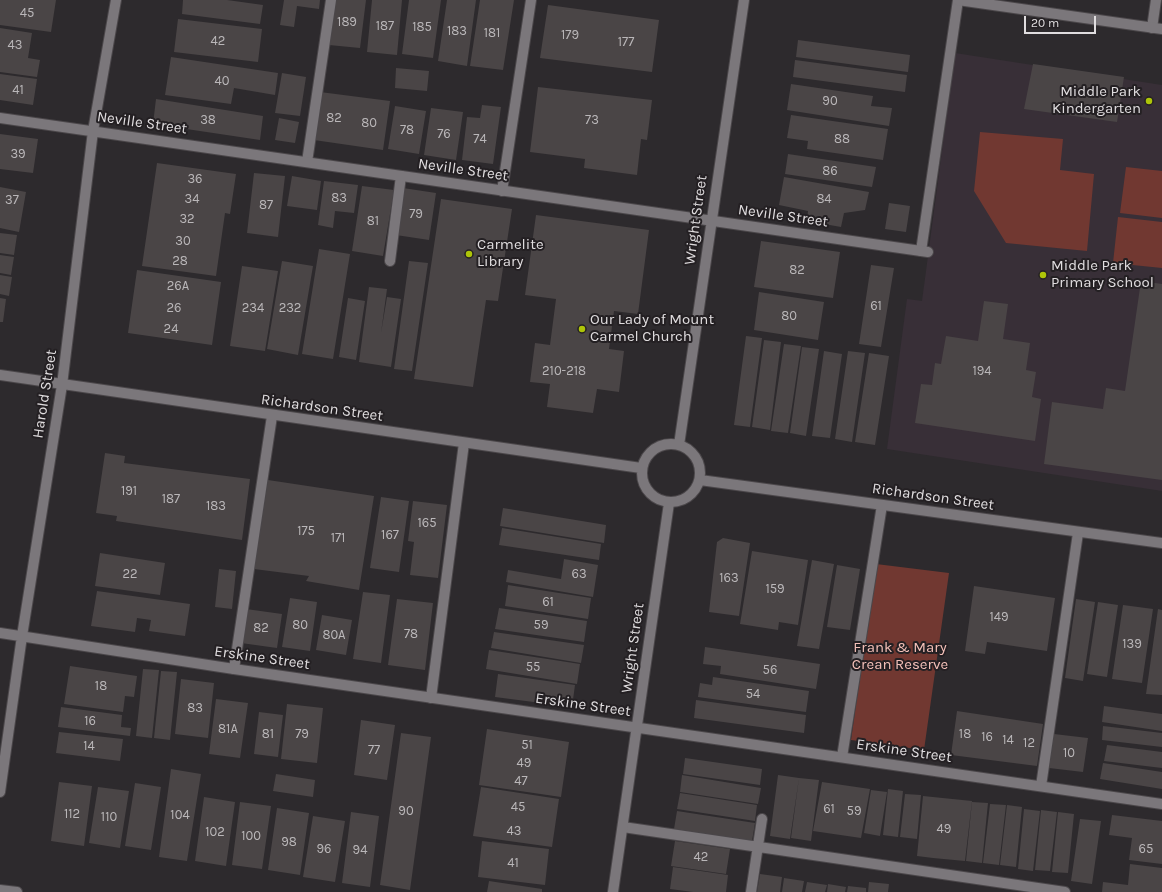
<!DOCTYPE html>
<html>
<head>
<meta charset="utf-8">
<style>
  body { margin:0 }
  #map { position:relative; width:1162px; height:892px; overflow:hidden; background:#2d2a2d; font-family:Karla,sans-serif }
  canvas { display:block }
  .scale { position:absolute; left:1024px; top:16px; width:72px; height:18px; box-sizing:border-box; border:2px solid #e0dddf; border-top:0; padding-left:5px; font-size:12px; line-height:14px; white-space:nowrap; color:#e0dddf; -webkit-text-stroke:3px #242023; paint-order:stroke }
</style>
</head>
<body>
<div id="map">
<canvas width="1162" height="892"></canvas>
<div class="scale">20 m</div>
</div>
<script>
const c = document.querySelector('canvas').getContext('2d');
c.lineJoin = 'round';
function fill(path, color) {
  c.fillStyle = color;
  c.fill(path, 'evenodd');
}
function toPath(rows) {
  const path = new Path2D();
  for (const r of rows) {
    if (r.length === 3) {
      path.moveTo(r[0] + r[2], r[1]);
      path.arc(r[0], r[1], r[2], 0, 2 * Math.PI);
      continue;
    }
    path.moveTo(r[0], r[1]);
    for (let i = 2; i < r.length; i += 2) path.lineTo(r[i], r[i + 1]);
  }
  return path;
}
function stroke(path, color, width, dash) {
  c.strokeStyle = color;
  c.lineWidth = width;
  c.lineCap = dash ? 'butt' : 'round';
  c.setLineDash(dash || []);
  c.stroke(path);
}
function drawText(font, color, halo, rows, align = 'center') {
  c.font = font + ' Karla,sans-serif';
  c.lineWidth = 4;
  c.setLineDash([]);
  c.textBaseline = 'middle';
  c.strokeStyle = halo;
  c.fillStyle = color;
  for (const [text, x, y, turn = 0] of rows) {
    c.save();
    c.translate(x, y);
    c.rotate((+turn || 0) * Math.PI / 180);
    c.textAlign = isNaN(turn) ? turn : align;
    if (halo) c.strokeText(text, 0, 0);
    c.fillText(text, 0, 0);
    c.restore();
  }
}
fill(toPath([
  [955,53,1162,85,1162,491,887,449,907,299,922,301]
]), '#382f37');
fill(toPath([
  [980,132,1063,139,1060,170,1094,174,1087,251,1006,243,974,191],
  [1126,167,1162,171,1162,218,1120,213],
  [1118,217,1162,222,1162,268,1113,263],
  [876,564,949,573,924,750,851,740]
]), '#713831');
fill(toPath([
  [0,0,56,0,51,32,0,25],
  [183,0,227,0,263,5,260,24,182,14],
  [284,0,320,0,319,9,297,6,294,27,280,25],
  [334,0,366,0,360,48,329,45],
  [372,0,402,0,397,55,367,52],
  [409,0,441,0,433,58,402,54],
  [447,0,476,0,467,66,438,61],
  [480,0,514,0,503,70,470,66],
  [548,5,659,20,652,72,540,58],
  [178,19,262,29,258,62,174,52],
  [0,28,32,33,28,58,40,60,37,77,0,72],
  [798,40,910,55,908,72,796,57],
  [171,57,278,73,275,95,234,88,231,104,165,95],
  [795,60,907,75,905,92,793,77],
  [1033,64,1124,77,1117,122,1024,109],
  [396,68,429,71,427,91,395,88],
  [282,73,306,77,300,116,275,113],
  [0,74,37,79,33,105,0,100],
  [791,84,873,96,871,106,892,108,889,126,787,110],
  [538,87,652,100,647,140,641,139,637,175,584,168,585,159,530,152],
  [320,92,390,101,383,150,314,140],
  [156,99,263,116,260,140,153,124],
  [482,105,501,107,493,164,462,160,467,117,480,118],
  [395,106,426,111,419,154,388,149],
  [431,108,463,112,456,160,424,155],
  [791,115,888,129,883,160,807,149,808,141,787,138],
  [279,118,299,122,295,143,275,140],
  [0,134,38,139,33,173,0,169],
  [788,154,876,167,872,187,785,174],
  [157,163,236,174,230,214,225,213,216,276,142,266],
  [254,173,285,176,278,237,247,233],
  [292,176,321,181,317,210,287,206],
  [784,177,869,192,865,210,844,213,841,227,807,221,808,211,779,205],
  [324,181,358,185,354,213,335,211,333,228,318,225],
  [362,186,394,190,383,256,352,251],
  [0,187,26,192,19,232,0,228],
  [403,188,436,193,429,240,396,235],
  [441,199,512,209,498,301,486,300,473,387,414,379],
  [889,203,910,206,906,232,885,229],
  [536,215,649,230,638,314,614,311,609,349,624,351,619,392,597,389,593,413,547,407,550,384,530,382,535,343,550,345,556,299,525,295],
  [0,233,17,235,14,255,0,253],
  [761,241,840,252,833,298,754,287],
  [319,249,350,254,333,359,302,354],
  [0,255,14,257,11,275,0,273],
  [282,261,313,266,298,355,267,349],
  [409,261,428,263,412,371,394,369],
  [871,265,894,268,881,347,859,344],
  [242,266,278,271,265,351,230,346],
  [137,270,221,282,212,345,128,333],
  [0,275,12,277,9,296,0,294],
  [1141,281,1162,284,1162,480,1044,464,1052,402,1103,409,1106,388,1125,391],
  [369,287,387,289,381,333,387,297,401,299,391,367,359,362],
  [759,292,824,302,818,340,754,330],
  [0,298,6,299,3,322,0,322],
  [348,298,365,301,356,360,339,357],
  [984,301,1008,304,1003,339,1030,343,1026,370,1036,372,1032,397,1041,399,1035,441,915,423,921,384,932,385,935,363,941,364,946,336,978,341],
  [746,336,762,338,750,427,734,425],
  [764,340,781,342,770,430,752,427],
  [784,344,801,346,788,433,771,431],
  [802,347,819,349,806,436,790,433],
  [824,351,842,354,830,438,812,436],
  [848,351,865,353,852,442,835,439],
  [869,353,889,356,875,445,855,442],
  [105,453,125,456,124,463,250,479,242,540,116,521,117,516,96,513],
  [268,480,374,496,359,590,306,581,309,576,254,569],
  [381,497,409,501,399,572,370,568],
  [413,501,447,505,438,578,410,575,414,542,408,541],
  [503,508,606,525,604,543,500,526],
  [502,528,601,544,599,560,499,545],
  [723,538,750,543,739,616,709,612,717,542],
  [752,551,808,560,798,625,779,622,778,630,740,624],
  [100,553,165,563,160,595,95,586],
  [564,559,598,565,593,597,506,582,508,570,561,579],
  [812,560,834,564,819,649,797,646],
  [837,565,860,569,850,630,827,627],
  [219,569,236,571,232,609,215,607],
  [508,585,591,598,588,619,505,606],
  [974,586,1055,598,1047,651,987,642,985,654,965,651],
  [97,591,190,604,185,636,149,631,151,620,137,618,135,632,91,626],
  [363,592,390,595,381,663,353,659],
  [290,598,317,602,310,651,282,647],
  [397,599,433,603,425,670,388,665],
  [1076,599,1095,602,1083,681,1065,678],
  [1098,602,1118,605,1107,677,1087,674],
  [1123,605,1153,609,1142,683,1112,679],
  [499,608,587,621,584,642,495,629],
  [246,609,282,614,277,648,241,643],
  [1158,609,1162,610,1162,695,1146,694],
  [322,615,352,620,346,655,316,650],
  [494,632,584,645,581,663,491,648],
  [705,647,820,664,816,689,720,674,721,666,703,664],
  [489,650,580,664,577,684,486,669],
  [70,666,137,676,134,697,125,696,123,712,64,704],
  [143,669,159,670,152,738,136,736],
  [161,671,177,672,170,740,154,738],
  [498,674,575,685,572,707,495,697],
  [713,677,809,691,806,712,698,697,700,683,712,685],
  [181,679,214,683,208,738,175,734],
  [216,699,248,703,240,758,209,754],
  [696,700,806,715,804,733,694,718],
  [287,704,323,708,317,763,281,759],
  [1104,706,1162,714,1162,731,1102,722],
  [61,707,122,715,121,727,131,728,130,736,58,727],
  [957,711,1043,724,1037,766,951,755],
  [259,712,283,715,278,757,254,754],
  [361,720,395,725,387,780,354,775],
  [1103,726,1162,733,1162,747,1102,740],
  [487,729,569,742,561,797,479,785],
  [59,732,123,739,120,761,56,753],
  [401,733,431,737,410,890,380,885],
  [1054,734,1088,738,1083,772,1049,768],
  [1107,745,1162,752,1162,768,1104,761],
  [685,758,762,769,760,785,683,774],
  [1103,763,1162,772,1162,789,1100,779],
  [171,769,201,774,187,861,159,857],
  [276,774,315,780,313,797,273,791],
  [682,775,761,788,758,804,680,792],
  [778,775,799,778,790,839,770,836],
  [799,778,819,780,811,841,791,838],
  [59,782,92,786,84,846,51,841],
  [822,782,870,789,861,838,813,831],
  [135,783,161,787,151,850,125,846],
  [98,787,129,791,120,848,89,843],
  [481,787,559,799,552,847,473,836],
  [888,789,903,791,898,837,883,835],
  [871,790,887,792,880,836,864,833],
  [680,793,757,805,755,821,677,809],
  [905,794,921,795,917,839,900,837],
  [923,796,972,801,965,861,933,858,937,820,933,858,917,856],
  [204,797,235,802,226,866,195,861],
  [240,802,271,806,262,869,232,865],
  [972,802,988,803,982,863,966,861],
  [990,804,1006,805,999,865,983,863],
  [1007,805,1022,807,1016,867,1000,865],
  [277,808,309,813,300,875,268,870],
  [1024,809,1040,811,1033,871,1018,869],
  [1041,810,1057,812,1050,871,1035,870],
  [677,811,755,823,752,841,674,829],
  [351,812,379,816,370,887,342,883],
  [1058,812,1074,814,1068,873,1052,872],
  [1112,815,1162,821,1162,864,1129,860,1132,838,1109,835],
  [313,816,345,821,335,882,303,877],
  [1080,819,1101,821,1092,884,1071,881],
  [482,841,549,849,545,885,478,877],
  [675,841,730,849,726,874,671,866],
  [1130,864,1162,868,1162,892,1102,892,1103,882,1128,885],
  [673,867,728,875,726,892,693,892,670,889],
  [760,874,782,877,780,892,757,892],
  [784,878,804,881,802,892,782,892],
  [489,881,542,889,542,892,487,892],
  [807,882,827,885,825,892,805,892],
  [869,882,889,884,888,892,868,892],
  [828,884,846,887,845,892,827,892],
  [848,886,866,888,866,892,847,892]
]), '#4a4546');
const service = toPath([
  [1152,28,1156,0],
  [307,162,331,0],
  [502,191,531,0],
  [921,251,958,0],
  [390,261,401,176],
  [234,669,272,416],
  [431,698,464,443],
  [842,757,882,505],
  [1041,786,1078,533],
  [623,827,1065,892],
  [751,892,762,819]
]);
const minor = toPath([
  [958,0,1162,29],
  [0,118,928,252],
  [0,375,641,468],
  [671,473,29],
  [679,445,744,0],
  [700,480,1162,543],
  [0,633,234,669,1162,804],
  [0,792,22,636,62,385,93,131,116,0],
  [0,890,17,892],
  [613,892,669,503]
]);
stroke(service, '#4b474a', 12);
stroke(minor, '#4b474a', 12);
stroke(service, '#7b777b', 10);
stroke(minor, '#7b777b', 10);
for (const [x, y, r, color] of [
  [1149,101,4,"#aec508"],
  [469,254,4,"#aec508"],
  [1043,275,4,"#aec508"],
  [582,329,4,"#aec508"]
]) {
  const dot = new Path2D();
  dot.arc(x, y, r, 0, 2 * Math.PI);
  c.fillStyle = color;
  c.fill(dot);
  stroke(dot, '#242023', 1.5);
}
drawText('13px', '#bab7b9', null, [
  ["45",27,13],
  ["189",347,22],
  ["187",385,26],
  ["185",422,27],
  ["183",457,31],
  ["181",492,33],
  ["179",570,35],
  ["42",218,41],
  ["177",626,42],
  ["43",15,45],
  ["40",222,81],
  ["41",18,90],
  ["90",830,101],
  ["82",334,118],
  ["38",208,120],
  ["73",592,120],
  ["80",369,123],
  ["78",407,130],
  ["76",444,134],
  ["74",480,139],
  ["88",842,139],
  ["39",18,154],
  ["86",830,171],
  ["36",195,179],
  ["83",339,198],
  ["34",192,199],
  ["84",824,199],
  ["37",12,200],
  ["87",266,205],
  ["79",416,214],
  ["32",187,219],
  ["81",373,221],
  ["30",183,241],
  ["28",180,261],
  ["82",797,270],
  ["26A",178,286],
  ["61",876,306],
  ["26",174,308],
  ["234",253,308],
  ["232",290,308],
  ["80",789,316],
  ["24",171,329],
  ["210-218",564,371],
  ["194",982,371],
  ["191",129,491],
  ["187",171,499],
  ["183",216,506],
  ["165",427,523],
  ["175",306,531],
  ["167",390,535],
  ["171",338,538],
  ["22",130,574],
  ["63",579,574],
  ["163",729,578],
  ["159",775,589],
  ["61",548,602],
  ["149",999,617],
  ["80",300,625],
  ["59",541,625],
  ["82",261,628],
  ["78",411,634],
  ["80A",334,635],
  ["139",1132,644],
  ["55",533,667],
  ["56",770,670],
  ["18",101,686],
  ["54",753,694],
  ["83",195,708],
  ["16",90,721],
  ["81A",228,729],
  ["81",268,734],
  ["79",302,734],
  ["18",965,734],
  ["16",987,737],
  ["14",1008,740],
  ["12",1029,743],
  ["51",527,745],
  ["14",89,746],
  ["77",374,750],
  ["10",1069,753],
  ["49",524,763],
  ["47",521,781],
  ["45",518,807],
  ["61",829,809],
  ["90",406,811],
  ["59",854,811],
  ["112",72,814],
  ["104",180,815],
  ["110",109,817],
  ["49",944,829],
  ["43",514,831],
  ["102",215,832],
  ["100",251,836],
  ["98",289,842],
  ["96",324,849],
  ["65",1146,849],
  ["94",360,850],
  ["42",701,857],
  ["41",513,863]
]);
drawText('15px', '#e0dddf', '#242023', [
  ["Middle Park",1141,92,"right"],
  ["Kindergarten",1141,109,"right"],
  ["Carmelite",477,245],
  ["Library",477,262],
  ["Middle Park",1051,266],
  ["Primary School",1051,283],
  ["Our Lady of Mount",590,320],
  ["Carmel Church",590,337]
], 'left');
drawText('15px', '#e0dddf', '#242023', [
  ["Neville Street",142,123,8],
  ["Neville Street",463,170,8],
  ["Neville Street",783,216,8],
  ["Wright Street",696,220,-82],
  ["Harold Street",45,394,-81],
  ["Richardson Street",322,408,8],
  ["Richardson Street",933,497,8],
  ["Wright Street",633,648,-82],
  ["Erskine Street",262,658,8],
  ["Erskine Street",583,705,8],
  ["Erskine Street",904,751,8]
]);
drawText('15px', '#f5c1b9', '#242023', [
  ["Frank & Mary",900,648],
  ["Crean Reserve",900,665]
]);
</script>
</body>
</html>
